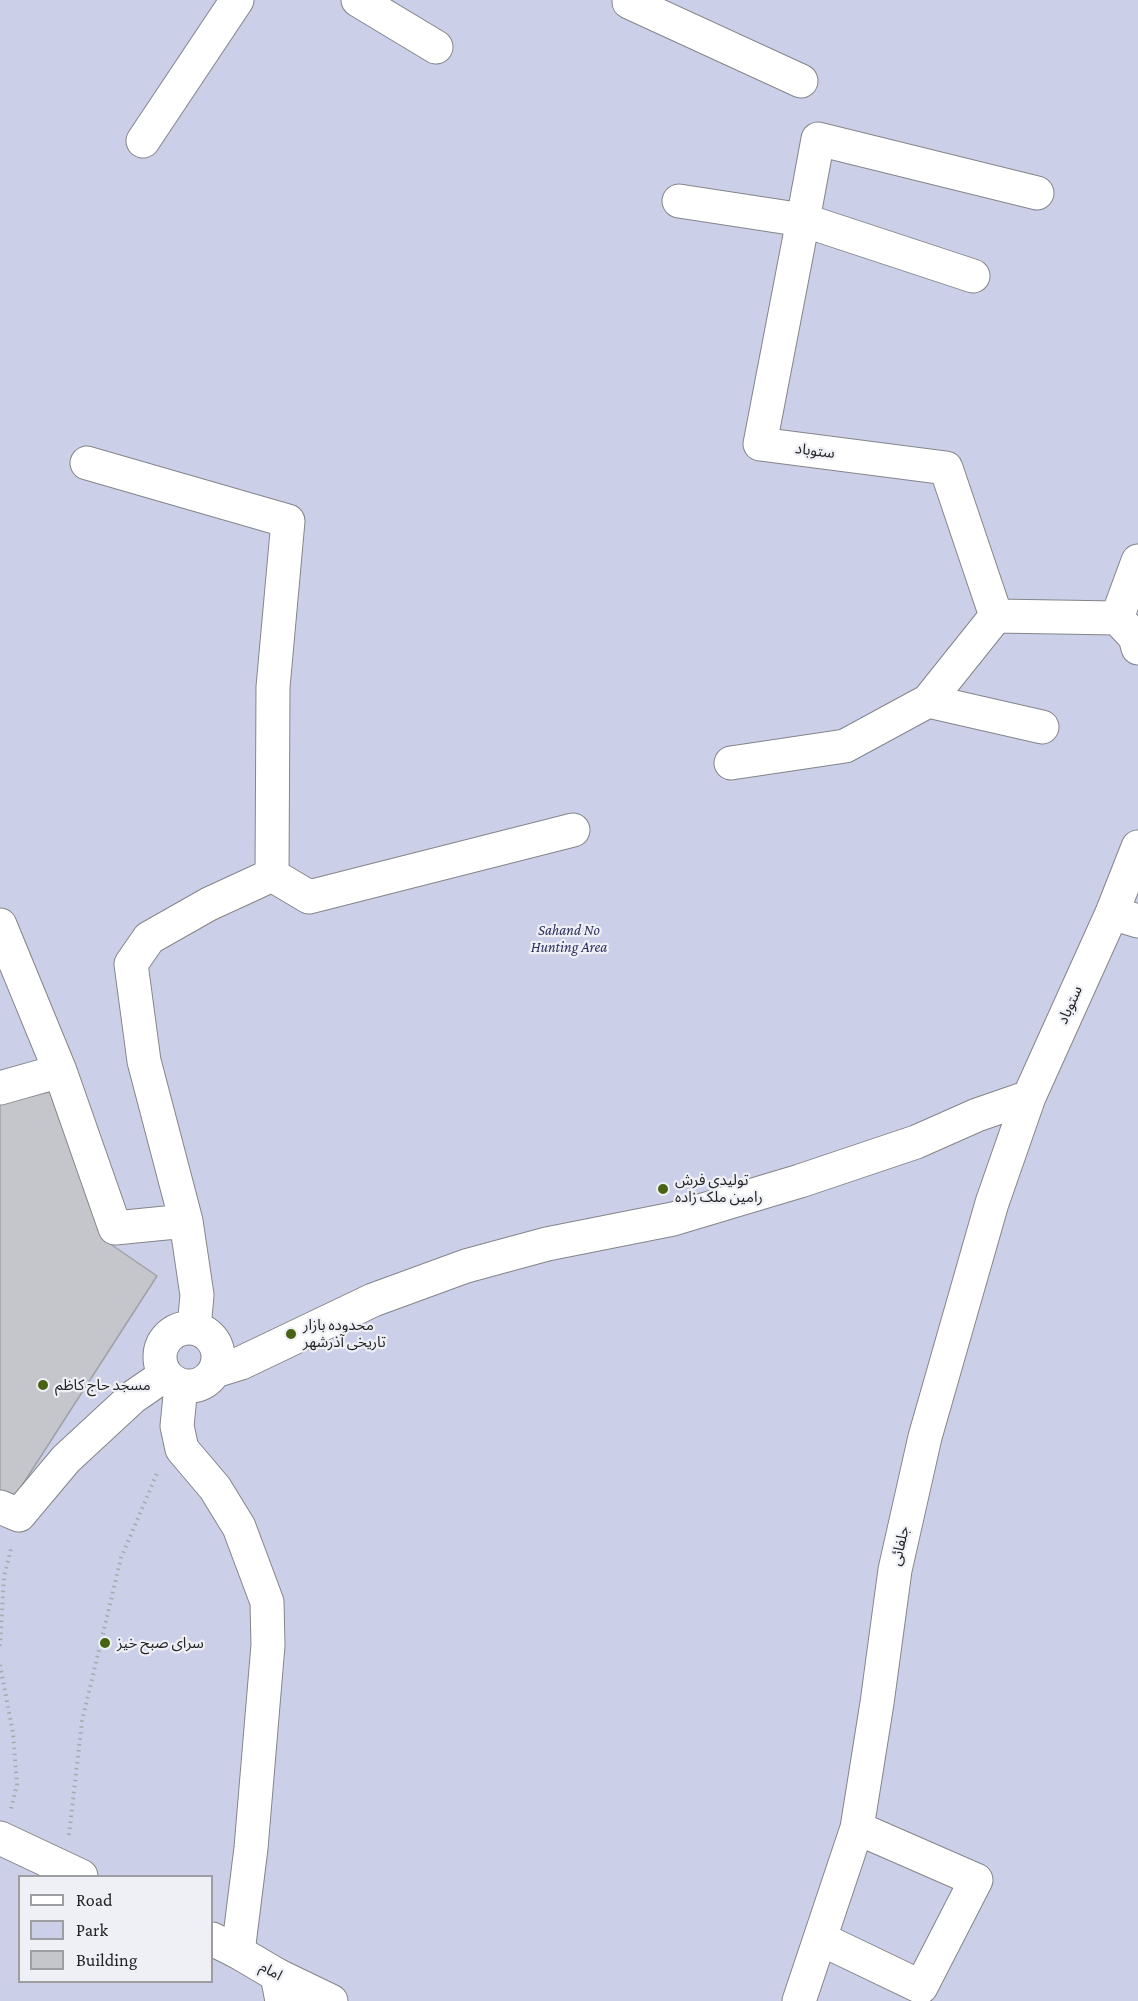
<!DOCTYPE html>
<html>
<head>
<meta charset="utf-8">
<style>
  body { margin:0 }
  #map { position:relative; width:1138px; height:2001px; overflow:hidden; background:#eff0f5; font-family:"Crimson Pro",serif }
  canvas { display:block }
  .legend { position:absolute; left:18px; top:1875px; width:195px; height:108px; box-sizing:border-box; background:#eff0f5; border:2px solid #9d9ea2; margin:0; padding:8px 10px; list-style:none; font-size:18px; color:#232426 }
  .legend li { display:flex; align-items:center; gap:12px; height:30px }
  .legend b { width:30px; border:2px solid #9d9ea2 }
</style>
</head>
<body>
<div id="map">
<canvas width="1138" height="2001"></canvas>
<ul class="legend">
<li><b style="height:8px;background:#fff"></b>Road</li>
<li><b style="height:16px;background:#cbd0e8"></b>Park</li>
<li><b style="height:16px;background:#c5c6cc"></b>Building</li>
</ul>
</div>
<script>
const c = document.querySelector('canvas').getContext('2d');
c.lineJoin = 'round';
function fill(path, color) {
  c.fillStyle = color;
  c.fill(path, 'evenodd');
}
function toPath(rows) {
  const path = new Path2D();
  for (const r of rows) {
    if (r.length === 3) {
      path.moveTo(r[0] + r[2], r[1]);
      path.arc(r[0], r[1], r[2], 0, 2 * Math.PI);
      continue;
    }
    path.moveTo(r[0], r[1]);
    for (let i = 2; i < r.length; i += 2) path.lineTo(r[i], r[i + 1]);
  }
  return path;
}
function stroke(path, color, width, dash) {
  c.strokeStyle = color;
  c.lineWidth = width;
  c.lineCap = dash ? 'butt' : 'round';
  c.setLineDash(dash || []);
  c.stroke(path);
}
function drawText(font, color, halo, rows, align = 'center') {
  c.font = font + ' "Crimson Pro","Noto Sans Arabic",serif';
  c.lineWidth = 4.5;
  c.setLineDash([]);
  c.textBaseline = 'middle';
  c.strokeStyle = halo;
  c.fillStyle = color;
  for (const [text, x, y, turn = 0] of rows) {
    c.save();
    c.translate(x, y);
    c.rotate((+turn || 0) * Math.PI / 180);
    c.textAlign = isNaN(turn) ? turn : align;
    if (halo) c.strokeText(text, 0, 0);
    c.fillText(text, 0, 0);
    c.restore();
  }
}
fill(toPath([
  [0,0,1138,0,1138,2001,0,2001],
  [20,1876,212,1876,212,1982,20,1982]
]), '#cbd0e8');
const building = toPath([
  [54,1091,109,1243,157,1276,12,1501,0,1494,0,1103,54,1091]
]);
fill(building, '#c5c6cc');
stroke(building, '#a0a1a6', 1.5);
const street = toPath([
  [358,0,436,47],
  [629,0,629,2,801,81],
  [143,141,237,0],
  [679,201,803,220,760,444,946,468,996,616,1117,618],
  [973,276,803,220,818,139,1037,193],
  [87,463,288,521,273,687,272,875,209,904,149,938,131,964,144,1061,186,1221],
  [1138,561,1117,618,1135,637,1138,648],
  [928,701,1042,727],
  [731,763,845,746,928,701,996,616],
  [272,875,309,897,573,830],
  [1112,913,1138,921],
  [0,925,60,1071,115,1228,186,1221,197,1295,194,1328],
  [0,1088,60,1071],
  [189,1357,29],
  [215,1371,241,1363,373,1300,466,1266,547,1244,673,1219,800,1181,916,1142,977,1115,1029,1097],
  [181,1386,177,1426,182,1449,215,1488,239,1527,267,1602,268,1645,251,1848,238,1952],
  [0,1507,19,1515,66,1459,133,1397,165,1375],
  [821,1939,921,1987,976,1880,857,1828],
  [277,1975,282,2001],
  [799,2001,857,1828,877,1703,895,1570,925,1437,992,1203,1029,1097,1112,913,1138,847]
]);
const secondary = toPath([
  [0,1838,81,1876],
  [212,1939,238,1952,277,1975,331,2001]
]);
stroke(street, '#84858a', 35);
stroke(secondary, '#84858a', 35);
stroke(toPath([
  [0,1646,4,1577,12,1545],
  [0,1665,13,1733,17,1785,11,1809],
  [69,1835,82,1721,121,1558,158,1471]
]), '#a8a9ad', 4, [1.5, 4.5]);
stroke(street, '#fff', 33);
stroke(secondary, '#fff', 33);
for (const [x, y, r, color] of [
  [663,1189,6,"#486314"],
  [291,1334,6,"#486314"],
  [43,1385,6,"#486314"],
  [105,1643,6,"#486314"]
]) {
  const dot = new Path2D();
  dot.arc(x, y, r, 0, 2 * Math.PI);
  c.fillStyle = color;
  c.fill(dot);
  stroke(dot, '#eff0f5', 2);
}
drawText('15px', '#232426', '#eff0f5', [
  ["ستوباد",815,451,7],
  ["ستوباد",1070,1005,-66],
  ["جلفائی",900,1546,-77],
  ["امام",271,1971,29]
]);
drawText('italic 15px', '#2c3060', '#eff0f5', [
  ["Sahand No",569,930],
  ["Hunting Area",569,947]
]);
drawText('15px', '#232426', '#eff0f5', [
  ["تولیدی فرش",675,1180],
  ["رامین ملک زاده",675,1197],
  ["محدوده بازار",303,1325],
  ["تاریخی آذرشهر",303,1342],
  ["مسجد حاج کاظم",55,1385],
  ["سرای صبح خیز",117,1643]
], 'left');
</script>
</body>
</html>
